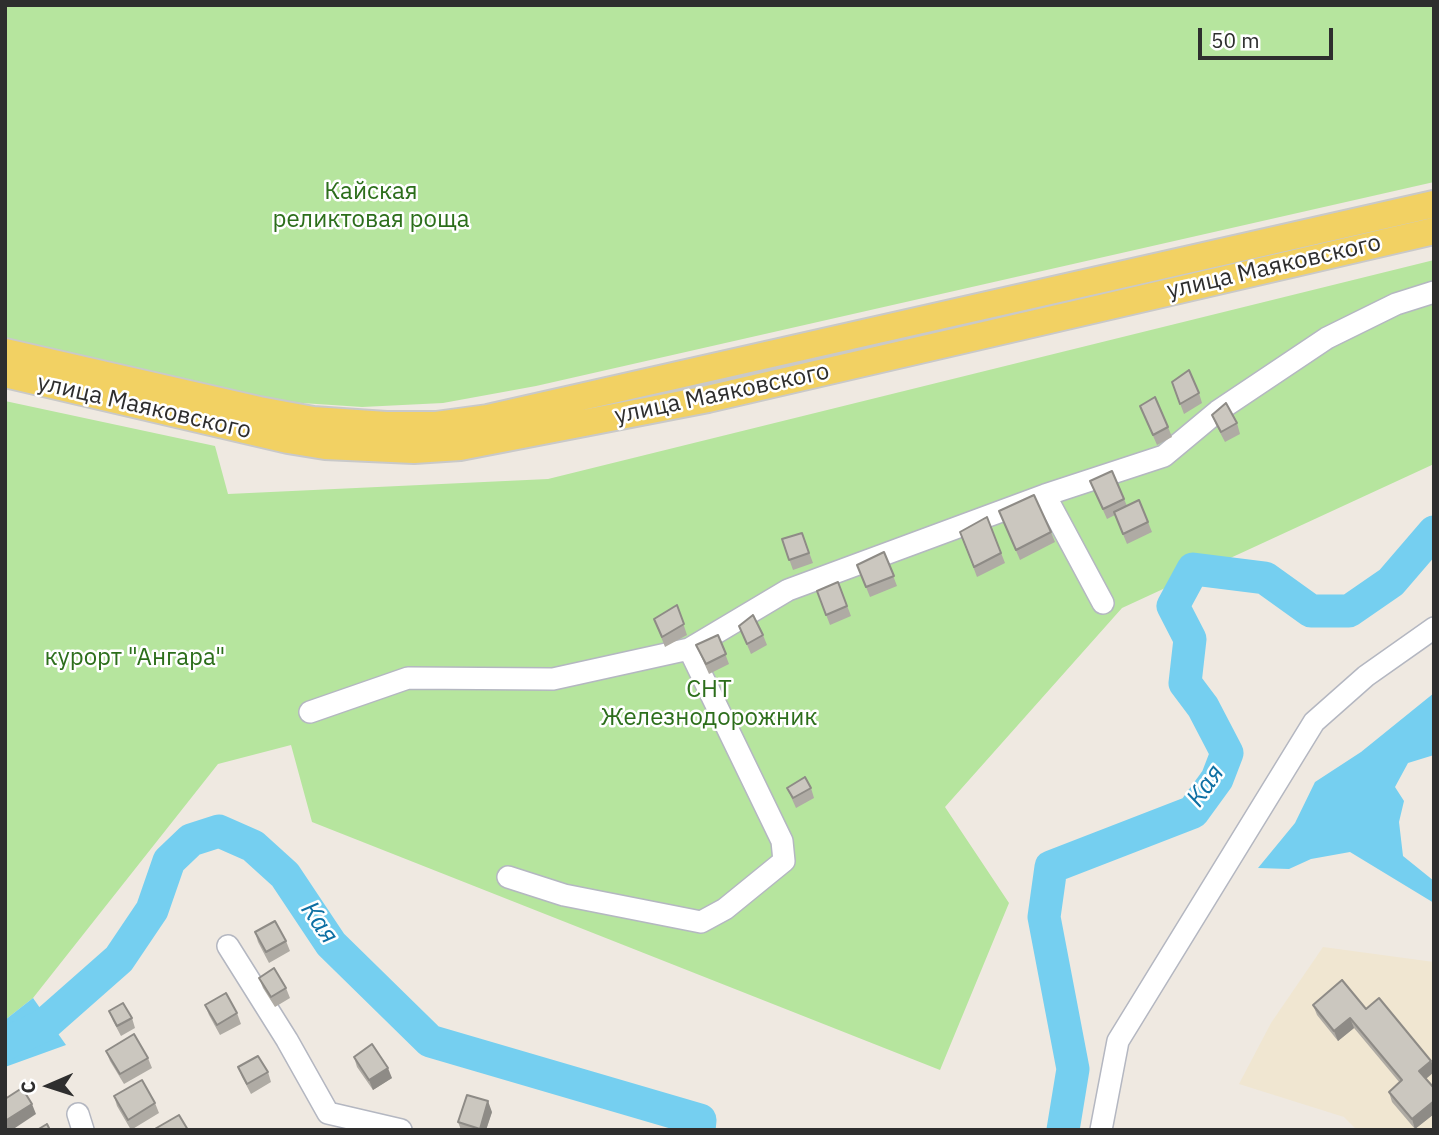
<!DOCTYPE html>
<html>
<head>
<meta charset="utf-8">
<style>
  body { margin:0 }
  #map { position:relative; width:1439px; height:1135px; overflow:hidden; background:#efe9e1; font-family:"IBM Plex Sans",sans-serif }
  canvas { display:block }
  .frame { position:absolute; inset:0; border:7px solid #2e2e2e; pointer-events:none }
  .north { position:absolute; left:14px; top:1051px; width:70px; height:70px; -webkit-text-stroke:5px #fff; paint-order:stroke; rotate:267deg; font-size:19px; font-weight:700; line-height:28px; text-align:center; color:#2e2e2e }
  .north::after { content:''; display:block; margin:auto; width:24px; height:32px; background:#2e2e2e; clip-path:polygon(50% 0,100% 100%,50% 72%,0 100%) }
  .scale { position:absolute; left:1198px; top:28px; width:135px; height:32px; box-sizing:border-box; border:4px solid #2e2e2e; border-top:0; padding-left:9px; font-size:21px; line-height:24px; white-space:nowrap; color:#2e2e2e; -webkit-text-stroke:5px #fff; paint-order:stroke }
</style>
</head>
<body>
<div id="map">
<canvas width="1439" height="1135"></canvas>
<div class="frame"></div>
<div class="north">С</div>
<div class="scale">50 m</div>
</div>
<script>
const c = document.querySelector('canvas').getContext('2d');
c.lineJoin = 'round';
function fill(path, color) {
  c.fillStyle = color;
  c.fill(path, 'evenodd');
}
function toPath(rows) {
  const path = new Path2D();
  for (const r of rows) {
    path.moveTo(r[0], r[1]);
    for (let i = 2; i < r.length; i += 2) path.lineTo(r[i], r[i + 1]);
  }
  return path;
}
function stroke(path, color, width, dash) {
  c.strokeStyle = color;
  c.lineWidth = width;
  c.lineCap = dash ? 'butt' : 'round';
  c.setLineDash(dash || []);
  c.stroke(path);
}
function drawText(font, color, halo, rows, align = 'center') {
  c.font = font + ' "IBM Plex Sans",sans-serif';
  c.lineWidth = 5;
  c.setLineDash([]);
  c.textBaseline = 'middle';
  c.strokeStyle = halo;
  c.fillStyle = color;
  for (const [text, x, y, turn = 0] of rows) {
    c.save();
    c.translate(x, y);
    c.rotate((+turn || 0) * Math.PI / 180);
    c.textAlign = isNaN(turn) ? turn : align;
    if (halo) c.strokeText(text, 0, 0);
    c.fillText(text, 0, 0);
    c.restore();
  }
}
fill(toPath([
  [1323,947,1434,962,1434,1130,1357,1130,1344,1117,1239,1084,1271,1023]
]), '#f0e6d1');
fill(toPath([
  [5,5,1434,5,1434,182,536,386,443,403,362,407,256,400,5,345],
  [1434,260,1434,464,1122,608,945,807,1009,903,940,1070,312,822,291,745,218,764,33,998,5,1020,5,401,215,446,228,494,548,479]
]), '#b6e59e');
fill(toPath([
  [1434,693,1434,755,1408,763,1395,787,1404,801,1399,822,1403,856,1434,881,1434,903,1350,852,1311,859,1289,869,1258,868,1295,823,1315,782,1361,752],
  [33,998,66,1045,5,1067,5,1020]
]), '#75cff0');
stroke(toPath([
  [5,1044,43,1026,119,959,152,910,169,861,191,840,219,831,253,846,285,875,331,944,430,1041,700,1120,699,1130],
  [1063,1130,1073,1069,1044,917,1051,867,1193,812,1217,779,1227,753,1203,707,1185,683,1190,639,1173,606,1193,569,1265,578,1311,611,1349,611,1391,582,1434,532]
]), '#75cff0', 33);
const minor = toPath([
  [1045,495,1103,603],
  [310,712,408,678,553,679,689,649,788,590,1045,495,1164,456,1218,411,1327,338,1396,304,1434,292],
  [508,877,564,895,701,922,725,909,784,861,782,841,689,649],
  [228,946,287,1040,328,1113,401,1130],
  [78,1114,83,1130],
  [1101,1130,1118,1041,1314,722,1366,676,1434,628]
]);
const major = toPath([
  [5,352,259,410,313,420,386,425,436,425,488,418,1434,204],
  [5,374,288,440,325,446,414,450,460,447,708,399,1434,231]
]);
stroke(minor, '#b4b7c1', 24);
stroke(major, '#c9c9c9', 30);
stroke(minor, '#fff', 21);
stroke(major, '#f2d163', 26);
fill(toPath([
  [1172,382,1199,393,1202,403,1184,414],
  [1140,406,1168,427,1172,437,1157,445],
  [1212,415,1237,423,1240,434,1225,442,1216,425],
  [1090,481,1124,499,1127,506,1148,522,1152,532,1127,544,1115,515,1107,519],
  [999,511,1051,532,1055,542,1020,560],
  [987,517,1005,563,977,577,960,532],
  [802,533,813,563,793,570,782,539],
  [884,552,897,586,870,597,857,565],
  [838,582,851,616,830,625,817,591],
  [677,605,687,635,665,647,654,619],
  [739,626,763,635,767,645,751,654],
  [718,635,729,664,709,674,696,645],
  [787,788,811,788,814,798,796,808],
  [255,932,286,941,290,951,269,963,258,942],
  [259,978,286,988,290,998,275,1007,263,988],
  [205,1005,237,1013,241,1024,220,1035,209,1015],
  [1313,1005,1366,1009,1431,1061,1434,1067,1434,1072,1426,1079,1434,1088,1434,1114,1415,1129,1392,1102,1389,1092,1400,1083,1354,1028,1338,1041,1317,1015],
  [109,1011,132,1018,135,1028,121,1036,113,1021],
  [106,1051,148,1058,152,1068,124,1084,110,1061],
  [354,1057,392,1078,373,1090,357,1067],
  [238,1067,268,1072,271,1082,251,1094,242,1077],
  [114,1096,155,1103,159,1113,131,1130,117,1106],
  [492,1112,486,1130,461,1130,458,1122]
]), '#afaba4');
fill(toPath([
  [1350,1018,1354,1028,1338,1041,1334,1031],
  [1431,1061,1434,1067,1434,1072,1423,1081,1419,1071],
  [388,1068,392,1078,373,1090,369,1080],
  [488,1101,492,1112,486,1130,480,1130],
  [1434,1101,1434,1114,1415,1129,1412,1119],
  [32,1104,36,1114,12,1130,5,1130,5,1121]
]), '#8e8b86');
const building = toPath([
  [1189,370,1199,393,1180,404,1172,382,1189,370],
  [1155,397,1168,427,1153,435,1140,406,1155,397],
  [1226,403,1237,423,1221,432,1212,415,1226,403],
  [1112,471,1124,499,1103,509,1090,481,1112,471],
  [1034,495,1051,532,1016,550,999,511,1034,495],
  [1139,500,1148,522,1123,534,1114,512,1139,500],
  [987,517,1001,553,974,567,960,532,987,517],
  [802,533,809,553,789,560,782,539,802,533],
  [884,552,894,576,866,587,857,565,884,552],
  [838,582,847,606,826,615,817,591,838,582],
  [677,605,684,624,662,637,654,619,677,605],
  [753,615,763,635,747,644,739,626,753,615],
  [718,635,726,654,706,664,696,645,718,635],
  [805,777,811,788,793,798,787,788,805,777],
  [275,921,286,941,266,952,255,932,275,921],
  [274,968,286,988,271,997,259,978,274,968],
  [1342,980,1366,1009,1379,998,1431,1061,1419,1071,1434,1088,1434,1101,1412,1119,1389,1092,1402,1080,1350,1018,1334,1031,1313,1005,1342,980],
  [226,993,237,1013,217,1025,205,1005,226,993],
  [123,1003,132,1018,117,1026,109,1011,123,1003],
  [134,1034,148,1058,120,1074,106,1051,134,1034],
  [372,1044,388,1068,369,1080,354,1057,372,1044],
  [258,1056,268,1072,247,1084,238,1067,258,1056],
  [142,1080,155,1103,128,1120,114,1096,142,1080],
  [22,1088,32,1104,5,1121,5,1099,22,1088],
  [467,1095,488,1101,480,1129,458,1122,467,1095],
  [179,1115,188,1130,153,1130,179,1115],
  [47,1124,50,1130,37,1130,47,1124]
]);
fill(building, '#cbc7bf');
stroke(building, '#8e8b86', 2);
drawText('24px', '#2c6e1b', '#fff', [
  ["Кайская",371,192],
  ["реликтовая роща",371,220],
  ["курорт \"Ангара\"",135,658],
  ["СНТ",709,690],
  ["Железнодорожник",709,718]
]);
drawText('24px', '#2e2e2e', '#fff', [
  ["улица Маяковского",1274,267,-13],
  ["улица Маяковского",722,394,-12],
  ["улица Маяковского",144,407,13]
]);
drawText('italic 26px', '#0d6fa3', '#fff', [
  ["Кая",1206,786,-55],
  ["Кая",319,923,55]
]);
</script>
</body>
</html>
